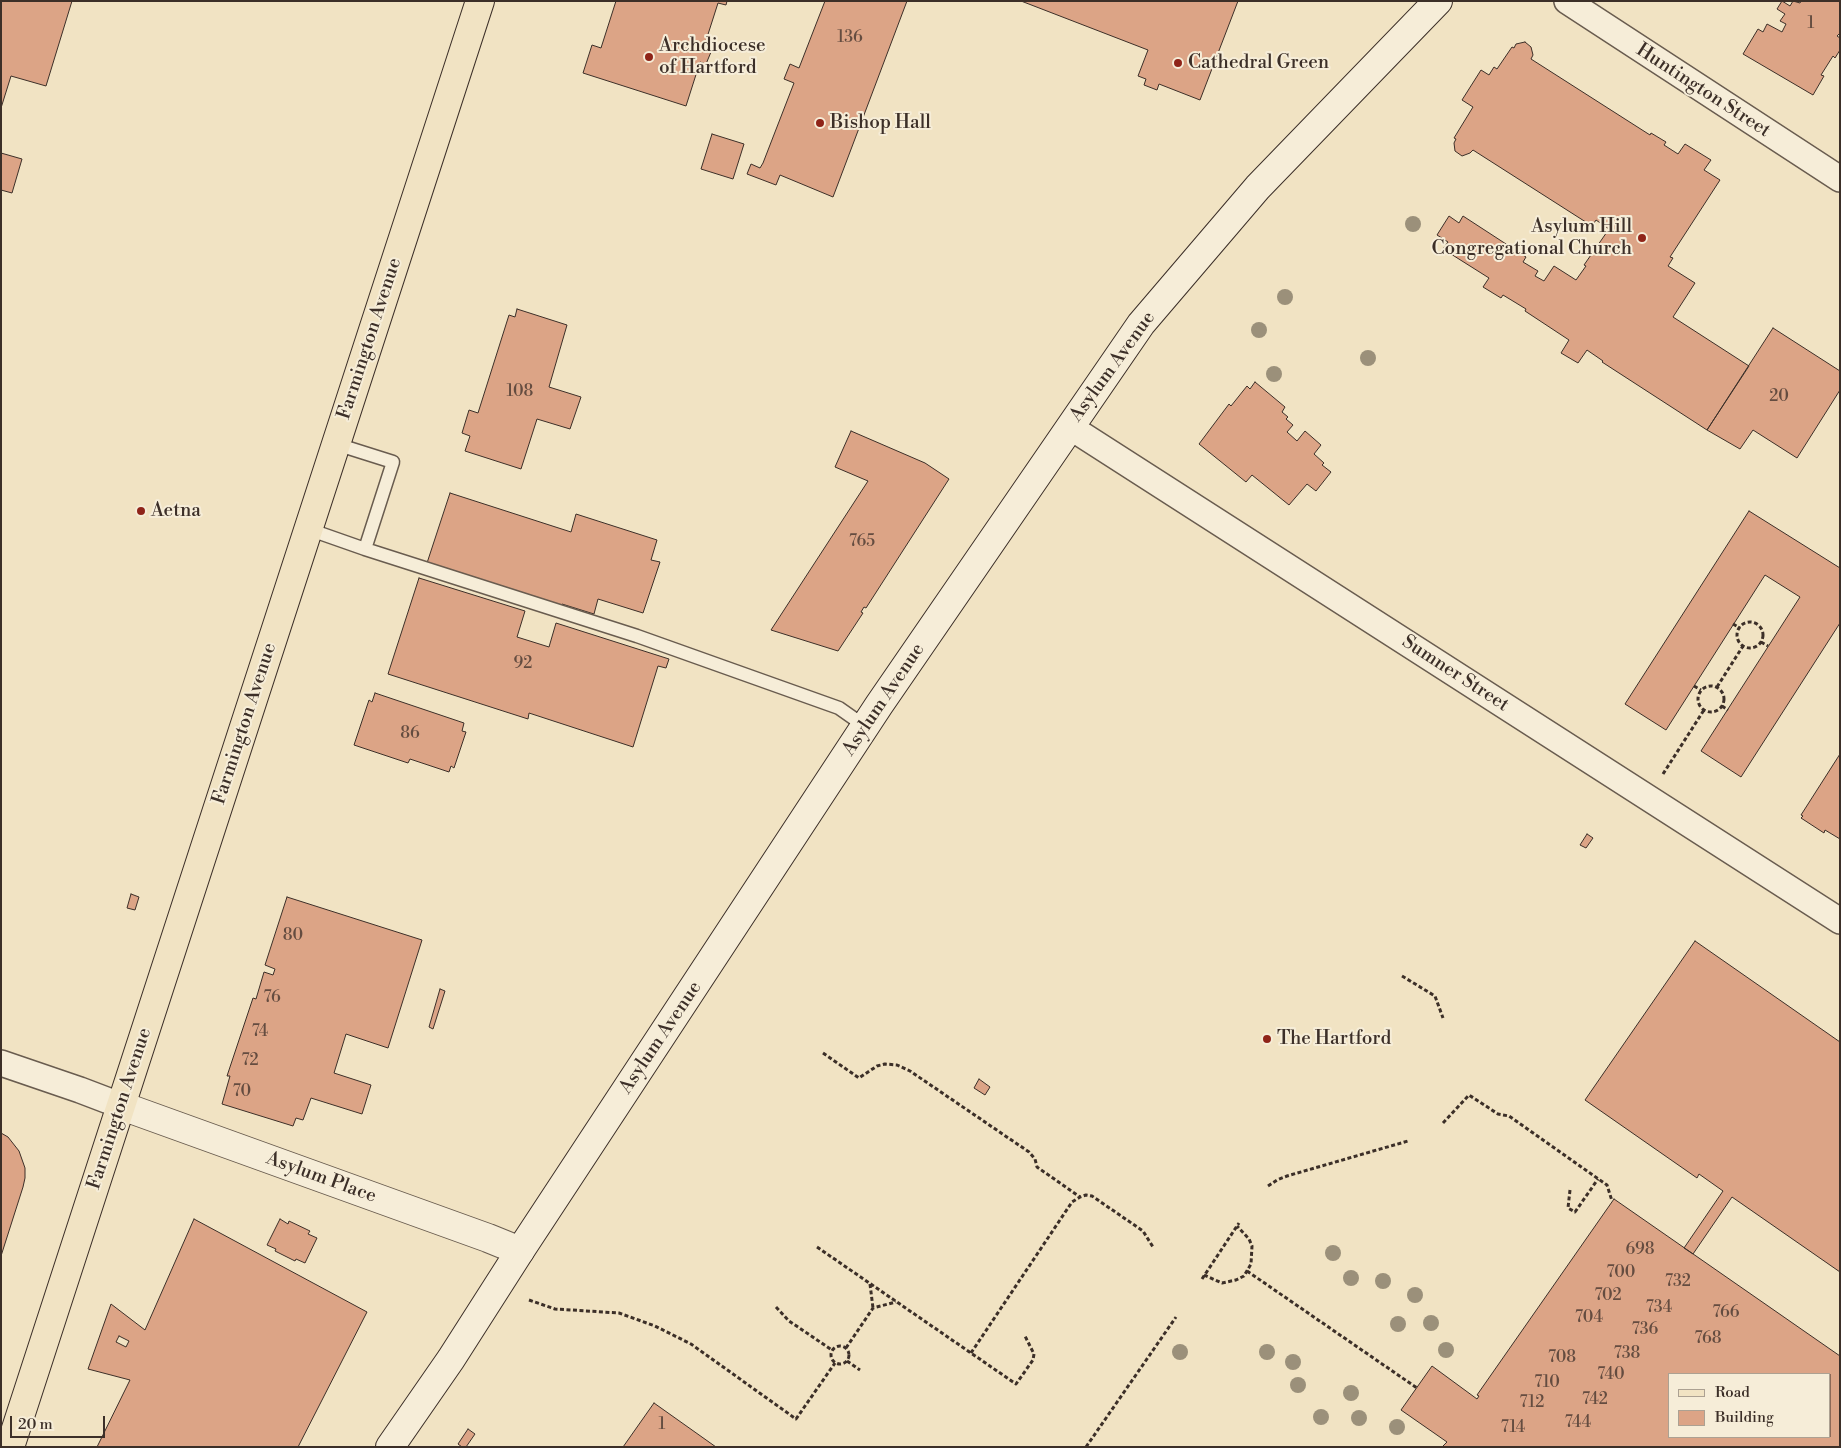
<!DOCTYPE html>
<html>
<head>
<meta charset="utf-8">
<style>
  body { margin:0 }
  #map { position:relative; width:1841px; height:1448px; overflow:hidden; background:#f1e3c3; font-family:"Libre Bodoni",serif }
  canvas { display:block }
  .frame { position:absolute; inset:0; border:2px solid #3c2f28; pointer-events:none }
  .legend { position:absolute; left:1668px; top:1373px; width:162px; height:65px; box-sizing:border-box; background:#f6edd8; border:1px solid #aca192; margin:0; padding:6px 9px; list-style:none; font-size:15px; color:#3c2f28 }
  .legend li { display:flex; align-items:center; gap:10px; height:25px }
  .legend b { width:25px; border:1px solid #aca192 }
  .scale { position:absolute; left:10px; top:1416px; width:95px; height:22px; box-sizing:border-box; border:2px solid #3c2f28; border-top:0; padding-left:6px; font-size:15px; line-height:18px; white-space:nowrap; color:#3c2f28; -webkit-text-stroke:4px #f6edd8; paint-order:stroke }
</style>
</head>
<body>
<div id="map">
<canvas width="1841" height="1448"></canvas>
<div class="frame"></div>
<ul class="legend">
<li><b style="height:6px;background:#f1e3c3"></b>Road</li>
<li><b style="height:14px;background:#dca486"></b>Building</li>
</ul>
<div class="scale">20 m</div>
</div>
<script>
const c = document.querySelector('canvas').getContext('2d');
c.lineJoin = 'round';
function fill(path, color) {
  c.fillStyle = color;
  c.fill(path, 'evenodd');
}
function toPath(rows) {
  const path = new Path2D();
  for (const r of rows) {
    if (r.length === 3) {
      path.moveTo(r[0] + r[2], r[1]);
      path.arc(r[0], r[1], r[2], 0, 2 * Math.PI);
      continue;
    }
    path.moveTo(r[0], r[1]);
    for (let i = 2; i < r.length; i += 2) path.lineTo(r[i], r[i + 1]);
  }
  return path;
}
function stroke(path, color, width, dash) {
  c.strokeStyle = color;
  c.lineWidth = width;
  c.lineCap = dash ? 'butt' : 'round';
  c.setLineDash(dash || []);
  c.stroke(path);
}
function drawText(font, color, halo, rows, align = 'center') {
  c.font = font + ' "Libre Bodoni",serif';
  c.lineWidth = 4;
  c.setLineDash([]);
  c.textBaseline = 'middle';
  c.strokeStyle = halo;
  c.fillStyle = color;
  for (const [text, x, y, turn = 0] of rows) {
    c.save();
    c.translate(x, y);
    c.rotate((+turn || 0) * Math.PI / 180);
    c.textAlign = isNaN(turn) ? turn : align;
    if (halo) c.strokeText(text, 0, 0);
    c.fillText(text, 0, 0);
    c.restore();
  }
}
const building = toPath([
  [1,1,72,1,46,86,11,76,1,108,1,1],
  [616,1,727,1,726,5,718,3,703,50,711,52,706,64,700,62,686,106,583,73,592,45,601,48,616,1],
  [825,1,907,1,833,197,780,175,776,185,747,174,751,164,760,168,763,163,794,83,784,79,790,64,799,68,825,1],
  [1021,1,1238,1,1200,100,1159,84,1157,90,1144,85,1146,79,1138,76,1148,50,1021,1],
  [1782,1,1790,6,1793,1,1800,3,1801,1,1840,1,1840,33,1837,36,1840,38,1840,50,1835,58,1833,56,1821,75,1824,76,1813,95,1743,54,1758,29,1763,32,1767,24,1782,32,1786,24,1780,21,1785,14,1777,9,1782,1],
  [1525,42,1531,47,1533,55,1531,59,1650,135,1651,133,1666,142,1664,145,1678,154,1685,144,1711,160,1704,170,1720,180,1670,257,1673,258,1668,266,1695,283,1673,317,1749,366,1707,430,1602,362,1603,361,1587,350,1578,363,1561,353,1569,340,1525,311,1526,309,1503,295,1501,298,1483,287,1489,278,1443,249,1448,242,1437,235,1449,216,1459,223,1463,216,1526,257,1523,262,1538,271,1535,276,1544,281,1554,266,1576,280,1586,266,1584,265,1609,229,1596,220,1592,226,1473,150,1470,153,1462,156,1455,151,1454,143,1456,139,1454,138,1473,107,1462,100,1481,70,1489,75,1494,67,1497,69,1512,47,1514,48,1516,44,1525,42],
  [712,134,744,144,733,179,701,169,712,134],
  [1,153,22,159,12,193,1,190,1,153],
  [517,309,567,325,549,387,581,397,570,429,537,419,521,469,465,451,470,436,462,433,469,410,478,413,509,315,515,317,517,309],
  [1773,328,1840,371,1840,390,1797,458,1753,430,1740,449,1707,430,1773,328],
  [1255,382,1285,407,1282,412,1288,417,1286,419,1293,425,1287,432,1297,441,1305,431,1321,445,1314,454,1324,463,1322,465,1331,472,1316,491,1307,484,1289,505,1252,475,1246,482,1199,444,1229,404,1231,406,1247,386,1250,389,1255,382],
  [851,431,925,463,949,479,866,608,864,607,861,612,863,613,838,651,771,630,868,481,835,467,851,431],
  [450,493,571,532,576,514,657,540,651,560,660,562,643,613,598,599,594,614,562,604,561,606,427,563,450,493],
  [1749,511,1840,568,1840,623,1741,777,1701,751,1800,597,1765,575,1666,730,1625,704,1749,511],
  [419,578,525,611,517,637,549,647,556,623,669,659,666,668,658,666,633,747,529,713,528,719,388,674,419,578],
  [375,693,464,723,462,731,466,732,454,768,451,766,449,772,410,759,408,763,354,745,369,700,372,702,375,693],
  [1840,754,1840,839,1825,830,1824,833,1801,818,1803,816,1801,815,1840,754],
  [1587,834,1593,838,1586,848,1580,845,1587,834],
  [131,894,139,897,135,910,127,908,131,894],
  [287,897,422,940,388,1048,346,1034,334,1073,371,1085,362,1114,311,1098,303,1120,296,1118,293,1126,222,1104,230,1076,227,1076,253,998,256,999,264,972,273,975,275,969,265,965,287,897],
  [1695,941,1840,1042,1840,1272,1732,1197,1693,1254,1684,1248,1723,1191,1699,1174,1697,1178,1585,1100,1695,941],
  [440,989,445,991,433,1029,429,1027,440,989],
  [979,1079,990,1087,985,1095,974,1088,979,1079],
  [1,1133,8,1137,19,1151,25,1168,25,1178,23,1187,1,1256,1,1133],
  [1614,1199,1840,1356,1840,1447,1442,1447,1447,1442,1401,1410,1432,1366,1477,1399,1479,1396,1477,1395,1614,1199],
  [1670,1374,1830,1374,1830,1437,1670,1437,1670,1374],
  [194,1219,367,1312,298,1447,97,1447,130,1380,88,1369,111,1304,145,1330,194,1219],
  [280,1219,288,1224,289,1221,310,1231,308,1234,317,1238,305,1263,296,1259,295,1261,275,1251,276,1249,267,1245,280,1219],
  [119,1336,129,1341,126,1347,116,1342,119,1336],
  [654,1403,716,1447,623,1447,654,1403],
  [468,1429,475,1434,466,1447,462,1447,458,1444,468,1429]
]);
fill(building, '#dca486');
stroke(building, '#3c2f28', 1);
const service = toPath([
  [336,444,393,462,365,549,637,636,839,708,866,727],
  [308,529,365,549]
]);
const minor = toPath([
  [1567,1,1840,179],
  [1070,427,1840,921],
  [1,1063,80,1090,122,1106]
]);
const tertiary = toPath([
  [122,1106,488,1238,520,1251]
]);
const secondary = toPath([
  [390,1447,451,1359,520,1251,879,705,1141,324,1258,187,1438,1]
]);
const primary = toPath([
  [10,1447,480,1]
]);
stroke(service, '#695c4f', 15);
stroke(minor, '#695c4f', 28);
stroke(tertiary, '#695c4f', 30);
stroke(secondary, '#3c2f28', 30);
stroke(primary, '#3c2f28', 30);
stroke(toPath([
  [1750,635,13],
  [1733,624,1740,628],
  [1761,642,1768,646],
  [1694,686,1701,690],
  [1711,699,13],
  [1717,687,1743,646],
  [1722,706,1728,710],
  [1663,774,1704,710],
  [1402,976,1435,996,1443,1018],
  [823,1053,859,1078,877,1066,885,1064,897,1065,910,1071,1029,1152,1035,1159,1037,1167,1080,1197],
  [1443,1123,1469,1095,1498,1114,1509,1116,1607,1185,1612,1201],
  [1268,1186,1277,1180,1287,1176,1408,1141],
  [1570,1190,1568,1208,1575,1212,1598,1179],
  [817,1247,1016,1384,1033,1360,1034,1354,1025,1336],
  [1247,1271,1417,1388],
  [1204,1275,1222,1283,1236,1280,1244,1276,1251,1264,1252,1246,1249,1239,1237,1226],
  [1202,1279,1239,1223],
  [870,1284,873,1308],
  [529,1300,555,1309,619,1313,655,1326,691,1344,796,1419,835,1363],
  [776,1307,789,1321,832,1350],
  [840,1355,9],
  [846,1348,873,1308,896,1302],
  [971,1353,1072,1202,1080,1197,1086,1195,1092,1196,1143,1231,1153,1247],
  [847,1361,860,1370],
  [1086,1447,1176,1317]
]), '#3c2f28', 3, [4, 2.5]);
stroke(service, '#f6edd8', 12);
stroke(minor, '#f6edd8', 25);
stroke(tertiary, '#f6edd8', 28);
stroke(secondary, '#f6edd8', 28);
stroke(primary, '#f1e3c3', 28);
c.fillStyle = '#9b907a';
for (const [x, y] of [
  [1413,224],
  [1285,297],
  [1259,330],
  [1368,358],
  [1274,374],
  [1333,1253],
  [1351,1278],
  [1383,1281],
  [1415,1295],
  [1431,1323],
  [1398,1324],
  [1446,1350],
  [1180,1352],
  [1267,1352],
  [1293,1362],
  [1298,1385],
  [1351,1393],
  [1321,1417],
  [1359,1418],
  [1397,1427]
]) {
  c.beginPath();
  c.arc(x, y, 8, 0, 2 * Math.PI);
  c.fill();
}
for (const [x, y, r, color] of [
  [649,57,5,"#8f2418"],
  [1178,63,5,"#8f2418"],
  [820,123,5,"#8f2418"],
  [1642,238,5,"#8f2418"],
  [141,511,5,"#8f2418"],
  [1267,1039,5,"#8f2418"]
]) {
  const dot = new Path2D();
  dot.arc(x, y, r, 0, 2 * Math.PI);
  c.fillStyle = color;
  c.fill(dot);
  stroke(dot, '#f6edd8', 2);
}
drawText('16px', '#644c40', null, [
  ["1",1811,24],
  ["136",850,38],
  ["108",520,392],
  ["20",1779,397],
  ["765",862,542],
  ["92",523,664],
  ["86",410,734],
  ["80",293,936],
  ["76",272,998],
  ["74",260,1032],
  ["72",250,1061],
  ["70",242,1092],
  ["698",1640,1250],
  ["700",1621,1273],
  ["732",1678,1282],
  ["702",1608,1296],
  ["734",1659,1308],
  ["766",1726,1313],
  ["704",1589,1318],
  ["736",1645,1330],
  ["768",1708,1339],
  ["738",1627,1354],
  ["708",1562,1358],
  ["740",1611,1375],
  ["710",1547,1383],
  ["742",1595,1400],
  ["712",1532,1403],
  ["744",1578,1423],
  ["1",662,1425],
  ["714",1513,1428]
]);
drawText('19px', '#3c2f28', '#f6edd8', [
  ["Archdiocese",659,46],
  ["of Hartford",659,68],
  ["Cathedral Green",1188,63],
  ["Bishop Hall",830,123],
  ["Asylum Hill",1632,227,"right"],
  ["Congregational Church",1632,249,"right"],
  ["Aetna",151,511],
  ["The Hartford",1277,1039]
], 'left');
drawText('19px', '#3c2f28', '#f6edd8', [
  ["Huntington Street",1703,91,33],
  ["Farmington Avenue",370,339,-72],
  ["Asylum Avenue",1113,367,-54],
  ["Sumner Street",1455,674,33],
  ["Asylum Avenue",884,700,-56],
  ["Farmington Avenue",245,724,-72],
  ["Asylum Avenue",661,1038,-56],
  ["Farmington Avenue",120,1109,-72],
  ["Asylum Place",321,1178,20]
]);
</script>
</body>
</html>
